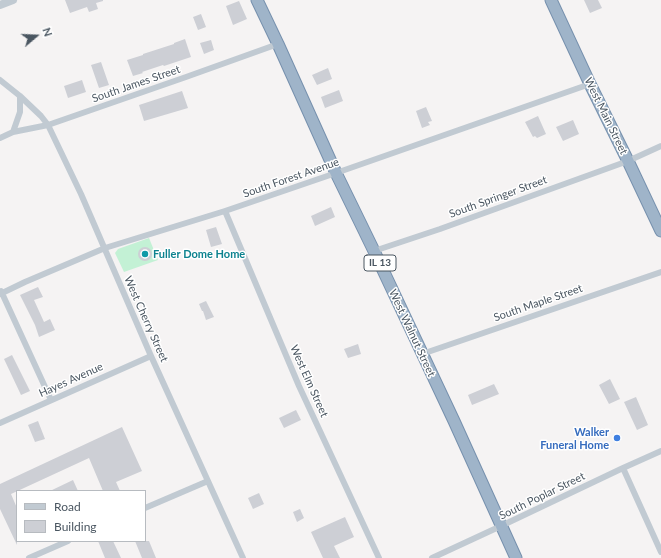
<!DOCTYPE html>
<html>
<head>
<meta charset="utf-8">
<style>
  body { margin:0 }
  #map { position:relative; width:661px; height:558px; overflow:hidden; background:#f5f3f3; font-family:Lato,sans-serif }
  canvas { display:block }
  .legend { position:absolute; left:16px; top:490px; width:130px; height:52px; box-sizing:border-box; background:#fff; border:1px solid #b7bbc0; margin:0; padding:5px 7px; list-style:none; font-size:12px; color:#4a5661 }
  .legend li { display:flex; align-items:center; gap:8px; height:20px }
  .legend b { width:20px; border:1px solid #b7bbc0 }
  .north { position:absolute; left:16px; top:16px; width:40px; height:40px; -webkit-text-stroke:3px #fff; paint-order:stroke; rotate:71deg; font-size:11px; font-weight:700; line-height:16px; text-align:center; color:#4a5661 }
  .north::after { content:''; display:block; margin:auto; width:14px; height:18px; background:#4a5661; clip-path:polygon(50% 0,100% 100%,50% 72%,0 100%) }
</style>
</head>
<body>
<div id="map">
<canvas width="661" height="558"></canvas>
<ul class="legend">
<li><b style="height:5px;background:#c1cad2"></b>Road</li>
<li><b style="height:11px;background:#cdcfd5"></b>Building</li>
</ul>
<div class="north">N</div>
</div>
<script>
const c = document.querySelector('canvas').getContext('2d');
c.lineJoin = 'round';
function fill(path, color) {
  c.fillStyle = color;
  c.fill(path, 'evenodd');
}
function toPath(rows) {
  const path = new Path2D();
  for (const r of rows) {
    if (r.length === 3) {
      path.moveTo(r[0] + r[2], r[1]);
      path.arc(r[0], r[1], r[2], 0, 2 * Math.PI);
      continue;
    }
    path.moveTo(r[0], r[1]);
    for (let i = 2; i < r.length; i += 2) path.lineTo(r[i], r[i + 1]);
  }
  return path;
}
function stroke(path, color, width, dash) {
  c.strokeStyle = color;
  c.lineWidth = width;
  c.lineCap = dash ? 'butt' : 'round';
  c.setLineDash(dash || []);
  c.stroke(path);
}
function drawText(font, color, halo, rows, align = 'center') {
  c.font = font + ' Lato,sans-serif';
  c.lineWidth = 3;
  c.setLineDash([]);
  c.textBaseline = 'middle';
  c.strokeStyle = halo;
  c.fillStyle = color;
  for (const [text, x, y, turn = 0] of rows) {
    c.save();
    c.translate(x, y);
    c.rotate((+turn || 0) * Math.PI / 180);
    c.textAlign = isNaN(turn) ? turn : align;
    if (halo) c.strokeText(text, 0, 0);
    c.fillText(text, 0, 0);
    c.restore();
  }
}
fill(toPath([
  [149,238,158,260,124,272,115,253,118,249]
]), '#c3f1d5');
fill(toPath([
  [65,0,103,0,103,1,96,3,98,9,89,12,87,7,70,13],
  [584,0,598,0,602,8,590,13],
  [239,1,247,19,233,25,226,6],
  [201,14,206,27,198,30,193,17],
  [185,39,191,57,164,66,163,65,142,72,143,73,133,76,127,60,143,55,143,54,174,44,174,43],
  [211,40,214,50,204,54,200,43],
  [101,62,109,85,99,88,91,65],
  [328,68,332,79,317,85,312,75],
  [82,80,86,92,68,98,64,86],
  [339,90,343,101,325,108,321,97],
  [182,91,188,108,144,121,139,105],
  [426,107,432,121,428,122,430,125,422,128,416,111],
  [538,116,546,134,537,138,535,136,533,137,525,122],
  [573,120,579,134,563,141,556,127],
  [331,207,335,217,315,226,311,216],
  [216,227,222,244,211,247,206,230],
  [145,254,7],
  [38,287,43,297,34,300,44,322,50,319,55,330,39,337,35,325,20,295],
  [206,301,214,317,206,320,203,311,202,311,199,304],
  [358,344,361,354,348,358,344,349],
  [12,355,30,391,21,395,4,359],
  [610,379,620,399,609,404,599,385],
  [494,384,499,394,472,405,468,395],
  [636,397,648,425,637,430,624,402],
  [296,410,301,420,284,428,279,418],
  [38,421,45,439,35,442,28,425],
  [122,427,142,471,116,482,120,491,103,491,89,458,11,494,17,508,17,545,0,509,0,484],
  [73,480,78,491,50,491],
  [259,493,264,504,253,509,248,498],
  [300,509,304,518,297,522,293,512],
  [345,517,354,537,334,546,340,558,323,558,311,532],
  [98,541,113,541,121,558,105,558],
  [135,541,149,541,156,558,142,558]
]), '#cdcfd5');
const trunk = toPath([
  [257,0,278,44,336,173,374,251,454,421,516,558],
  [551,0,590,84,628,161,661,231]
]);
stroke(trunk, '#7690ad', 13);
stroke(toPath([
  [0,80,20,96,41,116,48,125,81,194,151,356,243,558],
  [13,132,20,112,20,96],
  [0,138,13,132,48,125,186,77,278,44],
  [225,211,299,386,379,558],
  [374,251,440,229,628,161,661,146],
  [1,291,51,400],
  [0,294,25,282,105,248,225,211,336,173,590,84],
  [422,354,661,272],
  [0,423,151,356],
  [623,468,661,552],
  [145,508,208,481],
  [29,558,68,541],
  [432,558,501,526,623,468,661,451]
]), '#c1cad2', 6);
stroke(toPath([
  [0,5,13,0]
]), '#c1cad2', 8);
stroke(trunk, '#9fb4c9', 11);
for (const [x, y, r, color] of [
  [145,254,4,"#0f9aa8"],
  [617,438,4,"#3f7fe0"]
]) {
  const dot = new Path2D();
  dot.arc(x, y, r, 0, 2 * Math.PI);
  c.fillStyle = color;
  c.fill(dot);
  stroke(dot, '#fff', 1.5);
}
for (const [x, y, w] of [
  [380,263,32]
]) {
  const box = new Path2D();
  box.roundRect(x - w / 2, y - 8, w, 16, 3);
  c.fillStyle = '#fff';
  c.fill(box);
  stroke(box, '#4a5661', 1);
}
drawText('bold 10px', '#4a5661', null, [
  ["IL 13",380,263]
]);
drawText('11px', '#4a5661', '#fff', [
  ["South James Street",136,84,-19],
  ["West Main Street",606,116,64],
  ["South Forest Avenue",291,178,-19],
  ["South Springer Street",498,197,-20],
  ["South Maple Street",538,303,-19],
  ["West Cherry Street",146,319,66],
  ["West Walnut Street",412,333,65],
  ["Hayes Avenue",71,380,-24],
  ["West Elm Street",309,381,66],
  ["South Poplar Street",542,496,-26]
]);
drawText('bold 11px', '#0d838f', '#fff', [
  ["Fuller Dome Home",153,254]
], 'left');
drawText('bold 11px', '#366cbe', '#fff', [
  ["Walker",609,432],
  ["Funeral Home",609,445]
], 'right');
</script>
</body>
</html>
